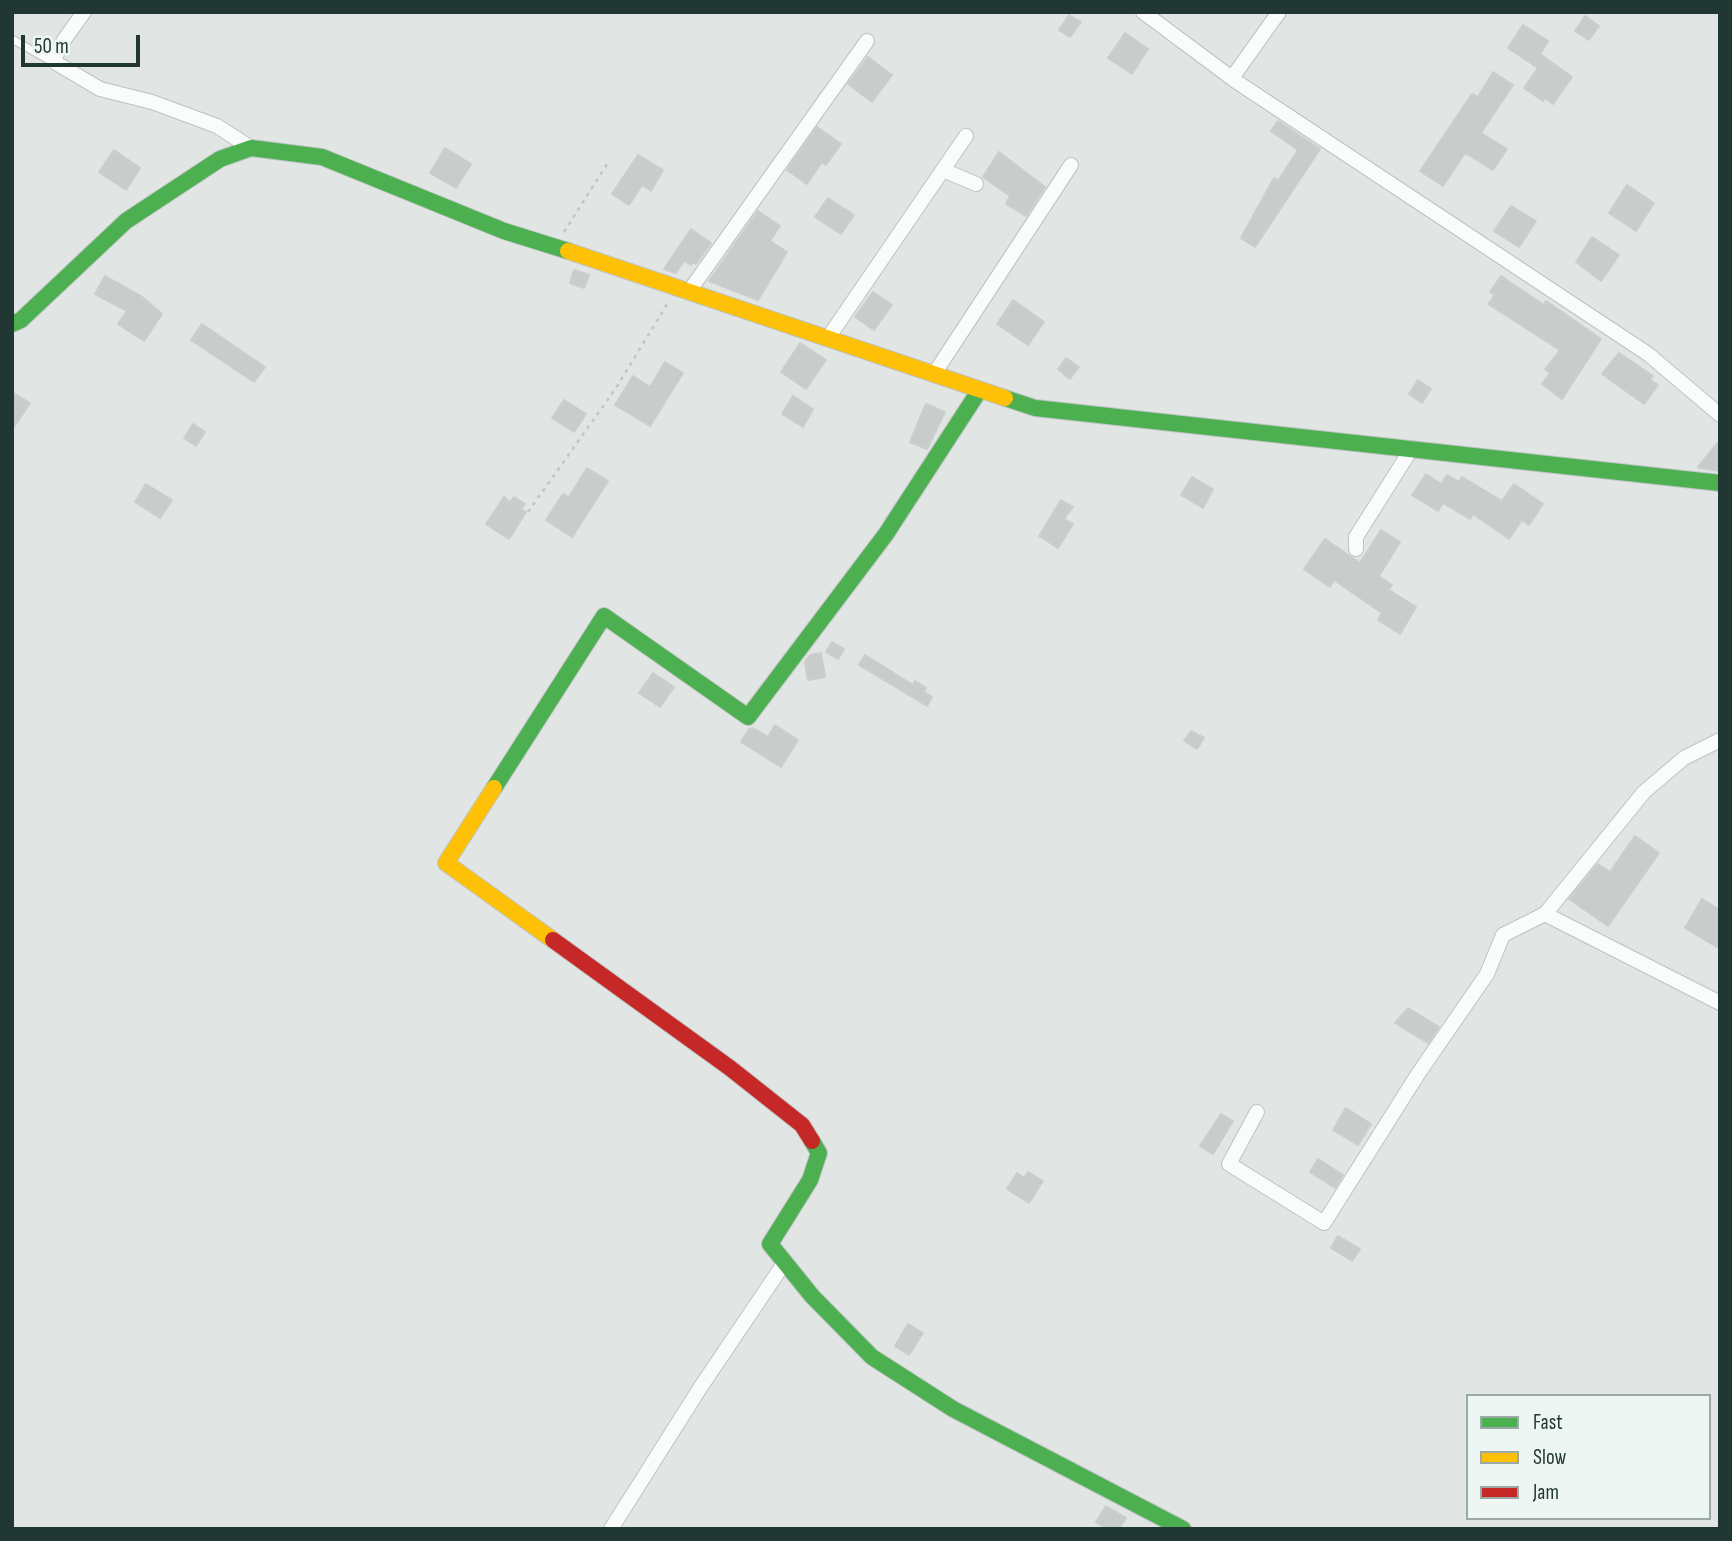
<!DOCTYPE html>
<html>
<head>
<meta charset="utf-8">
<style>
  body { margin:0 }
  #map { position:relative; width:1732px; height:1541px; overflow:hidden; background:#e1e6e4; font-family:"Sofia Sans Condensed",sans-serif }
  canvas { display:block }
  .frame { position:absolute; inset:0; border:14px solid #203733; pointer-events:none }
  .legend { position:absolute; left:1466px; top:1394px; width:245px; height:126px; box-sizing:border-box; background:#eef6f3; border:2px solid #9caaa6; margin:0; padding:9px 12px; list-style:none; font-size:21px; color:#203733 }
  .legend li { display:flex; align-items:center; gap:14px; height:35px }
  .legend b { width:35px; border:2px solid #9caaa6 }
  .scale { position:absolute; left:21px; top:35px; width:119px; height:32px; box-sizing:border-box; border:4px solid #203733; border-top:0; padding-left:9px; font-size:21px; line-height:24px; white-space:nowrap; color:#203733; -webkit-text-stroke:5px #eef6f3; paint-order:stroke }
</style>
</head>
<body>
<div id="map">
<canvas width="1732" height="1541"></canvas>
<div class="frame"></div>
<ul class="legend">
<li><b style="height:9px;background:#4caf50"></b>Fast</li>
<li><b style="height:9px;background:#ffc107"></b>Slow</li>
<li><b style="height:9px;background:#c62828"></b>Jam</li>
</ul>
<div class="scale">50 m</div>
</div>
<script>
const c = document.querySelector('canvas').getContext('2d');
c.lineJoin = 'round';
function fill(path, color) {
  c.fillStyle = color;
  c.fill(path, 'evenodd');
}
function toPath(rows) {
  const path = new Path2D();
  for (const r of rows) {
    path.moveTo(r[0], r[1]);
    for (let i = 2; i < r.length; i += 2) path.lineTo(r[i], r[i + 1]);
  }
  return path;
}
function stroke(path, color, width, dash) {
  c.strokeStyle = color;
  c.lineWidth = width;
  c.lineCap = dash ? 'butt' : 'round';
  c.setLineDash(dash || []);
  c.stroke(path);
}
const building = toPath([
  [1069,15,1081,22,1070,37,1059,30,1069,15],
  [1585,16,1599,26,1589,40,1575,31,1585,16],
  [1523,25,1548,41,1540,54,1572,77,1553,104,1545,98,1543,101,1524,88,1538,68,1508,48,1523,25],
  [1125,33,1148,49,1132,74,1108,58,1125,33],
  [868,57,892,75,872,102,848,84,868,57],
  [1493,72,1513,85,1481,133,1507,149,1493,170,1465,153,1443,186,1420,171,1472,94,1478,97,1493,72],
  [1278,121,1320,149,1255,247,1241,238,1274,178,1278,181,1298,150,1271,131,1278,121],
  [817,127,841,144,826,165,822,162,807,184,787,170,817,127],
  [445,148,471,164,456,188,430,173,445,148],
  [114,150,140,168,126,190,99,172,114,150],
  [999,152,1045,187,1026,216,1006,204,1010,196,983,177,999,152],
  [638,155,663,170,651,191,642,185,629,205,612,194,638,155],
  [1627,185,1654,203,1636,231,1609,213,1627,185],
  [828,198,854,215,841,234,815,217,828,198],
  [1511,206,1536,221,1519,247,1494,231,1511,206],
  [758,211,780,226,770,241,787,252,758,300,709,281,758,211],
  [691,229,711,243,696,264,693,262,691,265,684,261,676,273,664,269,691,229],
  [1592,237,1619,255,1601,281,1576,262,1592,237],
  [574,270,589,275,584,288,570,283,574,270],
  [105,276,141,296,162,314,144,341,118,324,127,311,95,294,105,276],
  [1501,276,1544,305,1546,301,1601,339,1562,399,1542,384,1550,373,1545,369,1560,350,1488,304,1495,295,1490,292,1501,276],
  [873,292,892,305,874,330,855,317,873,292],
  [1013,300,1044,322,1028,345,997,324,1013,300],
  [202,324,265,367,254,382,191,340,202,324],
  [800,343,826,360,806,389,781,372,800,343],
  [1619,353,1653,376,1650,380,1658,385,1644,404,1602,374,1619,353],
  [1066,358,1079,367,1070,379,1058,369,1066,358],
  [665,362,683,373,650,426,615,405,633,376,650,387,665,362],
  [1418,380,1431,389,1422,403,1409,394,1418,380],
  [12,392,30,403,12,430,12,392],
  [793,396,813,409,803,427,782,414,793,396],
  [564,400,586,414,574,432,552,418,564,400],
  [926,404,945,412,927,449,910,442,926,404],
  [193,424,205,432,196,446,184,438,193,424],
  [1720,440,1720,471,1700,468,1698,467,1720,440],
  [587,468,608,481,572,537,546,520,563,494,569,497,587,468],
  [1426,474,1441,484,1447,475,1459,482,1462,477,1502,501,1514,484,1543,504,1529,525,1522,520,1509,539,1473,514,1470,519,1443,503,1438,511,1412,495,1426,474],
  [1192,477,1213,489,1203,508,1181,495,1192,477],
  [146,484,172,500,160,518,135,502,146,484],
  [504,497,510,502,514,497,525,504,521,509,526,512,509,539,486,524,504,497],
  [1061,500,1073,507,1064,519,1073,524,1058,548,1039,536,1061,500],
  [1381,530,1400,542,1379,576,1392,585,1389,590,1416,607,1400,634,1378,620,1382,613,1334,580,1330,587,1304,569,1325,539,1360,563,1381,530],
  [832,642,844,649,838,659,826,652,832,642],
  [821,653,825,677,808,680,805,662,810,655,821,653],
  [865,655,913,685,915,681,926,688,924,692,932,697,927,706,859,665,865,655],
  [653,673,674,687,660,707,639,693,653,673],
  [775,725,798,740,781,767,741,742,749,729,753,728,768,737,775,725],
  [1191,731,1204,738,1197,749,1184,741,1191,731],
  [1635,836,1659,853,1608,926,1569,899,1598,864,1610,872,1635,836],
  [1702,899,1720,910,1720,949,1685,928,1702,899],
  [1408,1008,1439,1027,1428,1043,1395,1023,1408,1008],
  [1346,1108,1371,1124,1358,1145,1333,1130,1346,1108],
  [1221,1114,1233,1121,1213,1154,1200,1146,1221,1114],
  [1318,1159,1343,1175,1335,1188,1310,1172,1318,1159],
  [1028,1172,1043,1181,1029,1203,1007,1189,1017,1173,1024,1178,1028,1172],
  [1338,1236,1360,1249,1352,1261,1331,1248,1338,1236],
  [908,1324,923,1333,909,1355,895,1346,908,1324],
  [1106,1506,1126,1518,1119,1529,1107,1529,1096,1522,1106,1506]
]);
fill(building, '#c8cdcb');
stroke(building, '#cacfcd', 2);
const lane = toPath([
  [12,39,54,63]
]);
const street = toPath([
  [84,12,64,40,54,59,56,63,100,89,152,102,217,126,251,148],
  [1143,12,1237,82,1648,354,1720,415],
  [1232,78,1279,12],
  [943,170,976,184],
  [690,290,867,41],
  [828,338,966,136],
  [934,374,1071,165],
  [1356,549,1356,537,1412,448],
  [1720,740,1684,758,1644,792,1545,914,1720,1003],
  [1257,1112,1229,1164,1324,1223,1418,1074,1487,974,1503,935,1545,914],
  [611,1529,700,1388,785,1262]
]);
const fast = toPath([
  [12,324,21,320,126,221,220,159,251,148,322,157,504,231,568,251],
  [1005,398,1035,408,1720,483],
  [494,788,604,616,748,717,886,534,979,391],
  [812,1141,819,1153,810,1180,770,1244,812,1296,872,1357,953,1409,1183,1529]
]);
const slow = toPath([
  [568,251,1005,398],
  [494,788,446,863,553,940]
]);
const jam = toPath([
  [553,940,730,1068,802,1125,812,1141]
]);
stroke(lane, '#bec3c1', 9);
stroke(street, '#bec3c1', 16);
stroke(fast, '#bdc4c2', 18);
stroke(slow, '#bdc4c2', 18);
stroke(jam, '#bdc4c2', 18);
stroke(toPath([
  [564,232,609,161],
  [528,512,616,388,669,301]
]), '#bfc6c5', 2.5, [3.5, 5]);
stroke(lane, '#fafbfb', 7);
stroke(street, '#fafbfb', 14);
stroke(fast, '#4caf50', 16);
stroke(slow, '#ffc107', 16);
stroke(jam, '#c62828', 16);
</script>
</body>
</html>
